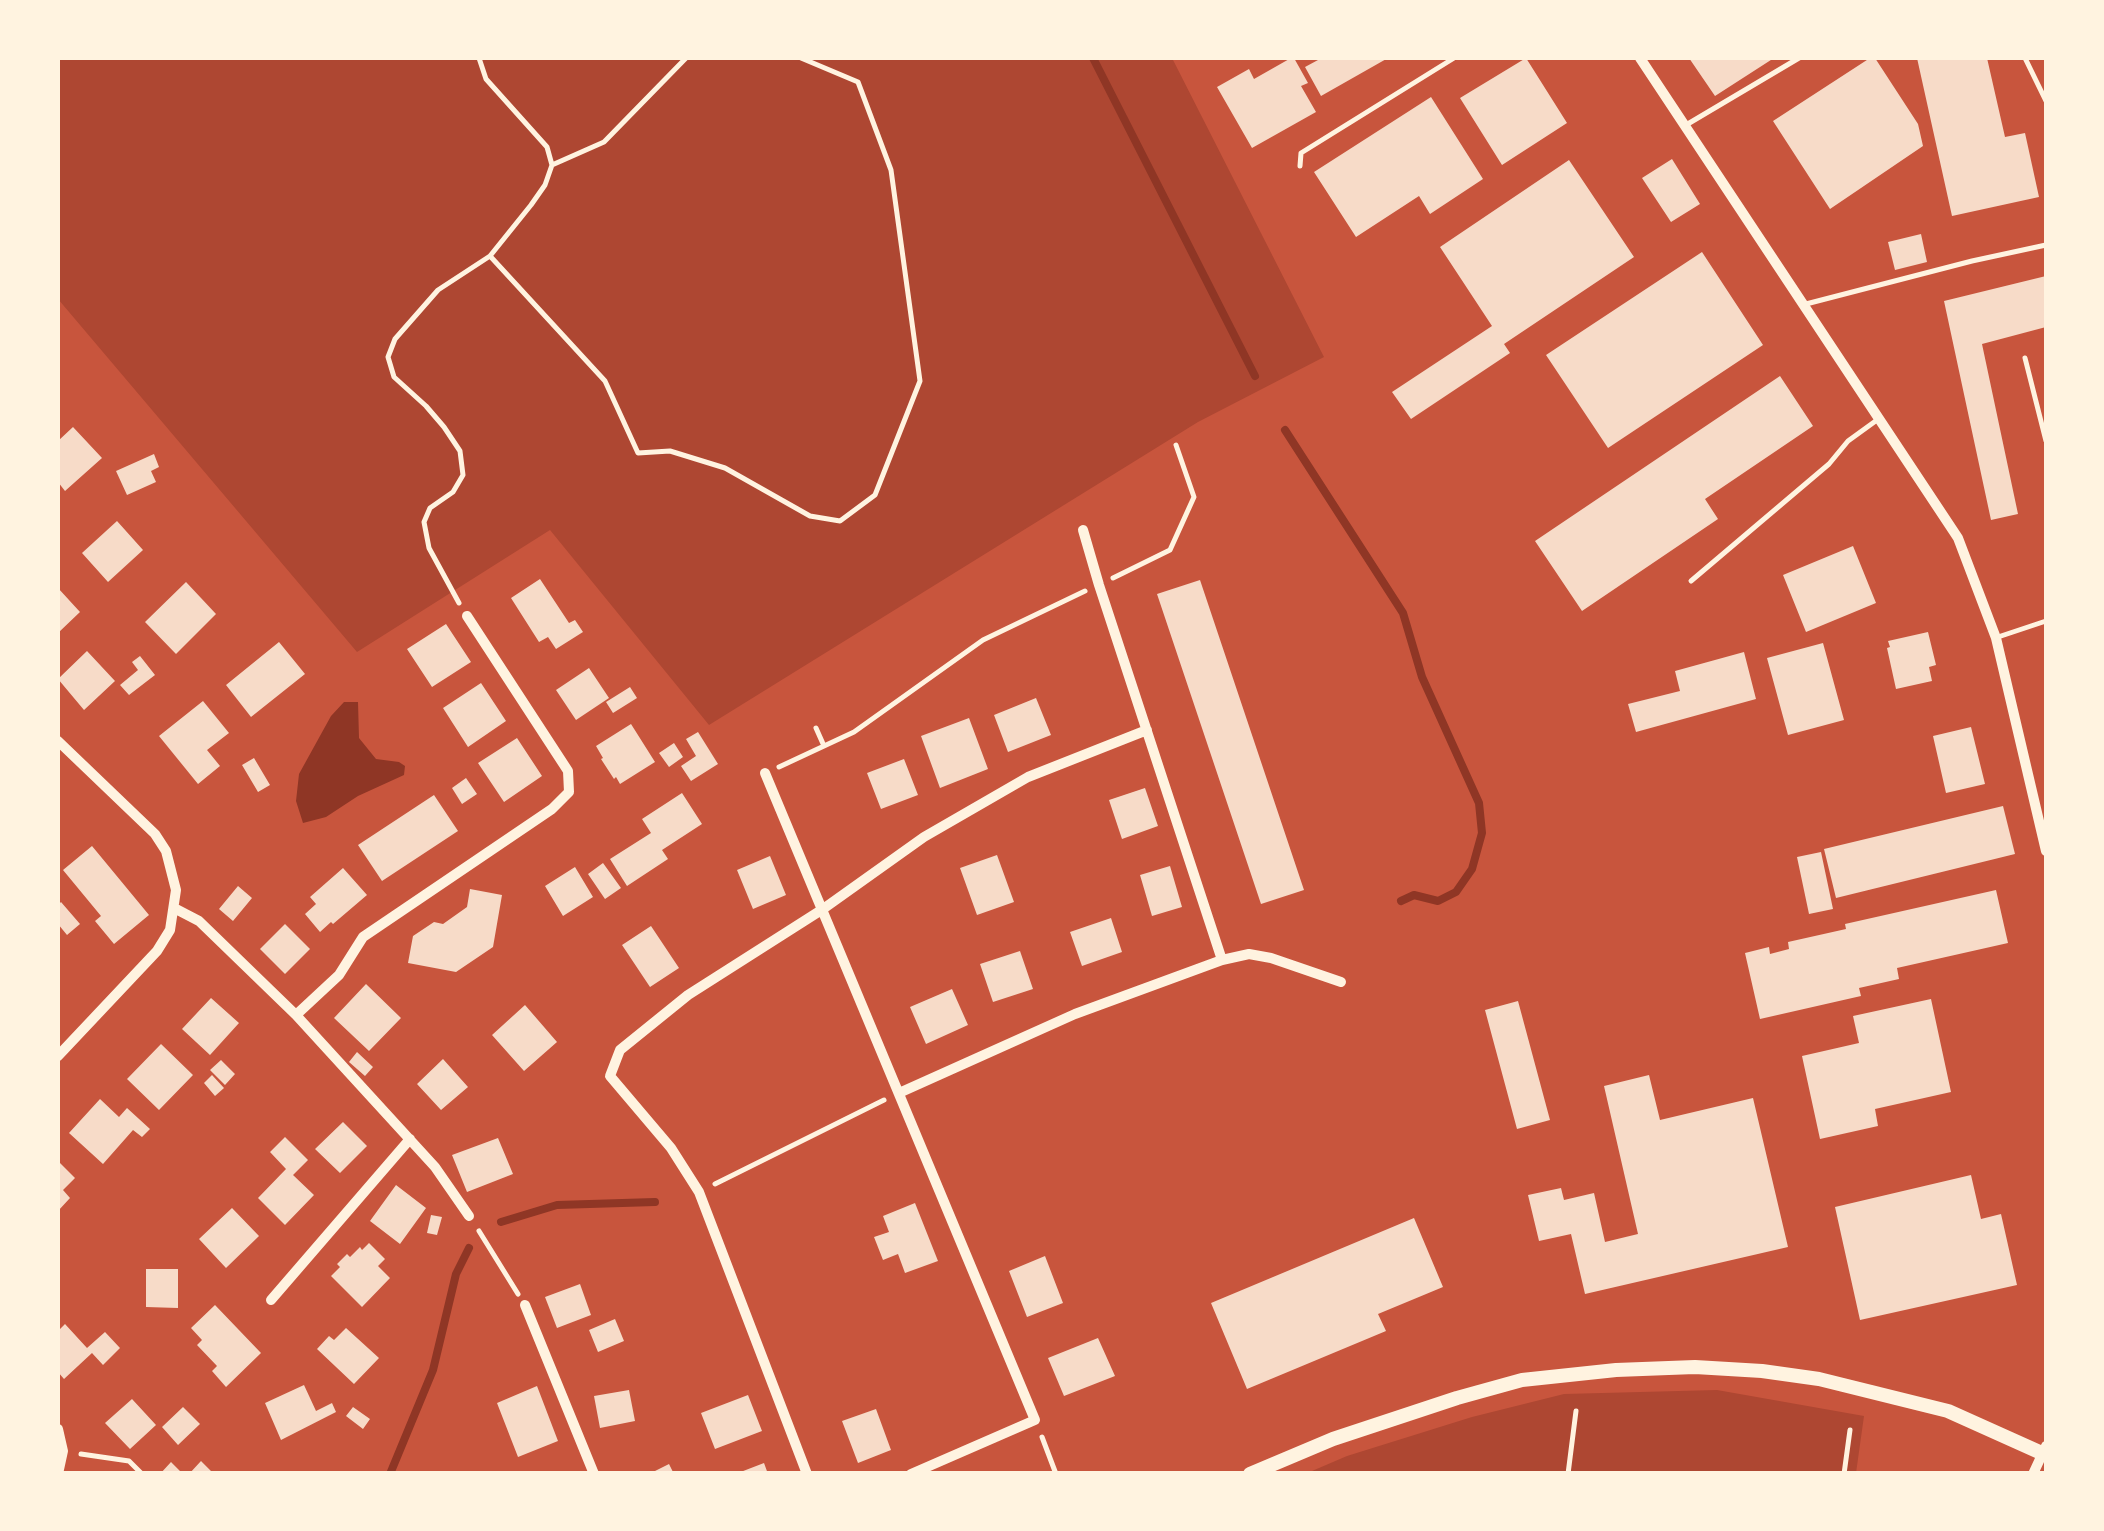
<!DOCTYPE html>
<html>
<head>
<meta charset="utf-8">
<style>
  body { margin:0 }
  #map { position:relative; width:2104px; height:1531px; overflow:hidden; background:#c8553d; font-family:Arial,sans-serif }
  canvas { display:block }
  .frame { position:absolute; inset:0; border:60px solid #fff3e0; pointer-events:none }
</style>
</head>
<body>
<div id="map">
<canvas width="2104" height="1531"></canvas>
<div class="frame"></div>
</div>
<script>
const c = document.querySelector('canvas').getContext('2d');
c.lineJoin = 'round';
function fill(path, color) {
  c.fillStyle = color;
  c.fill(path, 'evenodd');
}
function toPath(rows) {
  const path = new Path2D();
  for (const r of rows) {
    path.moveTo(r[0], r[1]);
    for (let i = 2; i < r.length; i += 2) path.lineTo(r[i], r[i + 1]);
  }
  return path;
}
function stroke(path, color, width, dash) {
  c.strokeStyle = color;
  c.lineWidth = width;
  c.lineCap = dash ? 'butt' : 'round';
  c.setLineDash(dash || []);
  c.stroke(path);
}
fill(toPath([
  [58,58,1172,58,1324,357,1198,422,709,725,550,530,357,652,58,299],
  [1717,1390,1864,1416,1856,1473,1305,1474,1347,1456,1472,1417,1564,1394]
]), '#ae4732');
fill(toPath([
  [344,702,358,702,359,738,376,759,399,762,405,766,404,775,358,796,326,817,303,823,296,801,299,774,331,716]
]), '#8f3625');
stroke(toPath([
  [1093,58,1255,376],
  [1285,430,1403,613,1422,677,1479,803,1482,833,1472,869,1456,892,1438,901,1414,895,1401,901],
  [501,1222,557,1205,655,1202],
  [390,1474,433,1370,456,1274,469,1248]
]), '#8f3625', 8);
fill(toPath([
  [1291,58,1294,58,1308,83,1301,86,1316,112,1252,148,1217,87,1249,69,1254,79],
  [1316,58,1388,58,1321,96,1305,67,1318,60],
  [1526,58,1567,123,1502,165,1460,98],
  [1689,58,1774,58,1715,96],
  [1870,58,1875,58,1918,124,1923,146,1830,209,1773,121],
  [1917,58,1987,58,2005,137,2025,133,2039,197,1952,216],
  [1431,97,1483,179,1430,214,1419,196,1356,237,1314,172],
  [1672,159,1700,204,1671,222,1642,178],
  [1569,160,1634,257,1504,344,1510,353,1411,419,1392,392,1492,326,1440,247],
  [1921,234,1927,262,1895,270,1888,242],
  [1702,252,1763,345,1608,448,1546,355],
  [2046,276,2046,327,1982,344,2018,514,1991,520,1944,301],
  [1780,376,1813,426,1705,499,1718,519,1582,611,1535,541],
  [73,427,102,458,65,491,58,482,58,441],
  [154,454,159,467,151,471,156,482,127,495,116,471],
  [117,521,143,550,108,582,82,553],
  [1853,546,1876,603,1806,632,1783,575],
  [540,579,569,623,575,620,583,632,556,649,548,637,539,642,511,598],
  [1200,580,1304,890,1261,904,1157,594],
  [186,582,216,614,176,654,145,622],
  [58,588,80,612,58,633],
  [446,624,471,662,432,687,407,649],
  [1928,632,1936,665,1929,667,1932,681,1896,689,1887,648,1890,647,1888,641],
  [279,642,305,674,251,717,226,685],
  [1823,643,1844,720,1788,735,1767,658],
  [87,651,115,681,84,710,58,679],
  [1744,652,1756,699,1636,732,1628,704,1680,691,1675,671],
  [140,656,155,675,129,695,120,685,138,670,132,662],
  [589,668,609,698,576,720,556,690],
  [481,683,506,721,468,747,443,708],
  [630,687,637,698,613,713,606,702],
  [1036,698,1051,735,1008,752,994,715],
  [203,701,229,733,207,750,220,766,198,784,159,736],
  [969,718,988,769,940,788,921,736],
  [631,724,655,762,620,784,616,777,614,779,601,759,603,758,596,746],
  [1971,727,1985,784,1946,793,1933,736],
  [698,732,718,764,691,781,681,766,696,756,686,739],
  [517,738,542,776,504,802,478,763],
  [674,743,683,757,669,767,659,753],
  [254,758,270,785,258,792,242,765],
  [904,759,918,795,881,809,867,773],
  [466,778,477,794,462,804,452,788],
  [1145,788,1158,826,1122,839,1109,800],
  [682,793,702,824,662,850,668,859,627,886,610,859,651,833,642,819],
  [434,795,458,831,382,881,358,845],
  [2003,806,2015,854,1836,898,1824,849],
  [92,846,149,915,114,944,95,921,101,916,63,870],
  [1821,852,1833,909,1809,914,1797,857],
  [997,855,1014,902,977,915,960,868],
  [770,856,786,895,753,909,737,870],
  [603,863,621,888,605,899,588,874],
  [1170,866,1182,907,1152,916,1140,875],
  [575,867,593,897,563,916,545,886],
  [343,868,367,895,333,924,331,922,320,932,305,914,316,904,310,897],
  [238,886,252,898,233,921,219,909],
  [470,889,502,895,493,947,456,972,408,963,413,936,434,922,443,924,467,907],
  [1996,890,2008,943,1897,968,1899,979,1859,988,1861,996,1760,1019,1745,953,1769,947,1770,954,1789,949,1788,942,1846,929,1845,924],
  [61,902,80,924,67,935,58,924,58,905],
  [1111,918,1122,952,1082,966,1070,932],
  [285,924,310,949,285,974,260,949],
  [651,926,679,968,650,987,622,945],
  [1020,951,1033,989,993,1002,980,964],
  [366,984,401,1018,369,1051,334,1018],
  [952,989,968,1025,926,1044,910,1007],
  [211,998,239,1023,210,1055,182,1029],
  [1931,999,1951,1092,1875,1109,1878,1126,1820,1139,1802,1056,1859,1043,1853,1016],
  [1518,1001,1550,1120,1517,1129,1485,1010],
  [525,1005,557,1042,524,1071,492,1035],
  [161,1044,193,1075,159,1110,127,1079],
  [357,1052,373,1067,365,1076,349,1062],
  [443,1059,468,1087,441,1110,417,1084],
  [221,1060,235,1074,225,1085,210,1070],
  [212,1075,224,1088,215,1096,204,1083],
  [1649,1075,1660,1120,1753,1098,1788,1247,1585,1294,1571,1234,1539,1241,1528,1195,1561,1188,1564,1200,1594,1193,1605,1242,1638,1234,1604,1086],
  [100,1099,119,1117,127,1108,150,1129,142,1137,133,1130,103,1164,69,1133],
  [343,1122,367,1146,340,1173,315,1149],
  [285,1137,308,1160,293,1175,314,1195,285,1225,258,1198,286,1169,270,1152],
  [498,1138,513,1174,467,1192,452,1155],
  [58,1161,75,1178,63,1190,70,1198,58,1211],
  [1971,1175,1981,1219,2001,1214,2017,1285,1860,1320,1835,1207],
  [396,1185,426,1208,400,1244,370,1221],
  [915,1203,938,1261,905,1273,898,1254,883,1260,874,1237,889,1232,883,1216],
  [232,1208,259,1236,226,1268,199,1239],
  [431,1215,442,1217,437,1235,427,1233],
  [1414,1218,1443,1287,1378,1314,1386,1331,1247,1389,1211,1303],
  [369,1243,385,1259,378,1266,390,1278,362,1307,331,1276,340,1267,337,1264,347,1254,350,1257,360,1247,362,1250],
  [1045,1256,1063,1303,1027,1317,1009,1271],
  [146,1269,178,1269,178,1308,146,1307],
  [580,1284,591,1315,557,1328,545,1297],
  [215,1305,261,1353,226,1387,212,1371,217,1366,197,1345,202,1340,191,1328],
  [615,1319,624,1341,598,1352,589,1330],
  [65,1324,87,1348,105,1332,120,1348,103,1365,92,1353,64,1379,58,1372,58,1331],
  [346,1328,379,1358,354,1384,317,1349,329,1336,334,1340],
  [1098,1338,1115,1376,1064,1396,1048,1358],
  [304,1385,316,1411,332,1403,336,1412,281,1440,265,1403],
  [537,1386,558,1441,518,1457,497,1403],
  [629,1390,635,1421,600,1428,594,1396],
  [748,1395,762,1431,715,1449,701,1413],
  [132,1399,156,1425,130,1449,105,1423],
  [183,1407,200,1424,178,1445,162,1427],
  [353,1407,370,1419,363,1429,346,1416],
  [876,1409,891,1450,858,1463,842,1421],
  [201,1461,214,1474,189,1474],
  [171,1462,183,1474,160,1474],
  [764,1463,768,1474,738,1474,738,1473],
  [669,1464,674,1474,649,1474]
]), '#f7dbc8');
stroke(toPath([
  [552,165,604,142,686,58],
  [490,256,605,381,638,453,670,451,725,468,810,516,840,521,875,495,920,381,891,170,858,82,801,58],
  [1113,578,1170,550,1194,497,1176,445],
  [459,603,429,548,424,522,430,508,453,492,463,475,460,451,444,427,426,406,394,377,388,357,395,339,438,290,490,256,531,205,545,185,552,165,547,147,486,79,479,58],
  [816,728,824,746],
  [779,767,854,732,983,640,1085,591],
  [715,1184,884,1100],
  [479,1231,518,1294],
  [1042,1437,1056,1474],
  [81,1454,129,1461,142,1474],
  [1568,1474,1576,1411],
  [1844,1474,1850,1430]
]), '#fff3e0', 5);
stroke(toPath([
  [2025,58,2046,101],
  [1686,125,1799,58],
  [1300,166,1301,153,1454,58],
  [1806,304,1972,261,2046,245],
  [2025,358,2046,441],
  [1691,581,1829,464,1848,441,1877,420],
  [1998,637,2046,621]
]), '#fff3e0', 5);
stroke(toPath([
  [1640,58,1958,538,1996,638,2046,851],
  [1083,530,1099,585,1222,960],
  [58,741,155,834,166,851,176,890,170,930,157,951,58,1056],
  [765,773,1035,1420,911,1474],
  [174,908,199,921,296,1015,339,975,363,937,552,809,569,792,568,771,467,616],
  [296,1015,435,1167,469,1216],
  [899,1093,1075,1014,1222,960,1249,954,1271,958,1341,982],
  [271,1300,410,1139],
  [525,1305,594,1474],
  [58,1429,63,1451,58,1474],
  [807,1474,699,1192,671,1148,610,1076,620,1050,688,995,823,909,924,837,1028,777,1147,730],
  [2033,1474,2046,1446]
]), '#fff3e0', 10);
stroke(toPath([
  [1250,1474,1333,1439,1457,1398,1522,1380,1616,1370,1695,1367,1762,1371,1819,1379,1948,1411,2046,1455]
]), '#fff3e0', 14);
</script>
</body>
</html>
